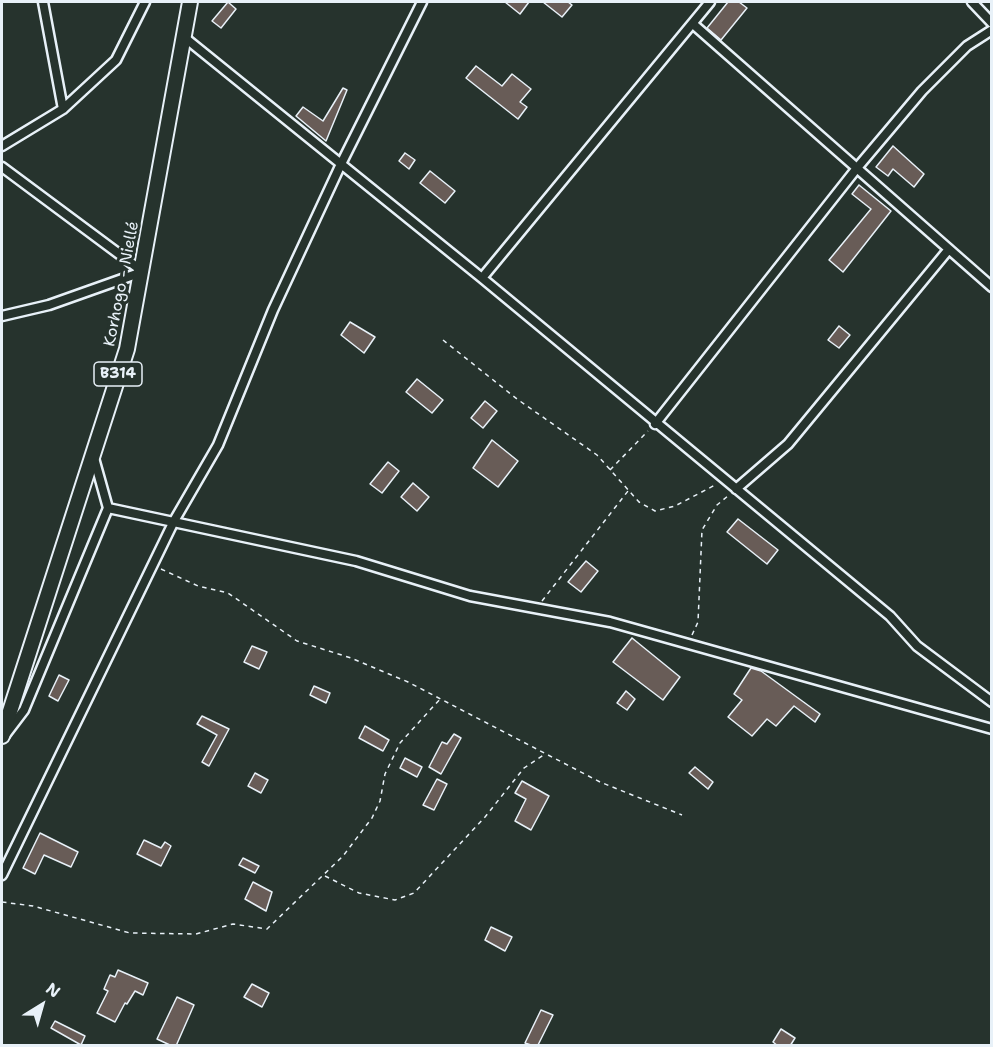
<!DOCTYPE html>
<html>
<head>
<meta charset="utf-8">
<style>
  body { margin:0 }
  #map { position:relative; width:993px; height:1047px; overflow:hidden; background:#26332d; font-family:"Shantell Sans",sans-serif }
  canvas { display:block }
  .frame { position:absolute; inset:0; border:3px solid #e8f1f8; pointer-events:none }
  .north { position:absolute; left:12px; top:975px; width:60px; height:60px; -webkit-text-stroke:4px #26332d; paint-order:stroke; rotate:37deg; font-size:16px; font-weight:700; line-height:24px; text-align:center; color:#e8f1f8 }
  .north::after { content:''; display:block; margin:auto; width:21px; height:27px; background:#e8f1f8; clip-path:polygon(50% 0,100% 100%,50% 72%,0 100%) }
</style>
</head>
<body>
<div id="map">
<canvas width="993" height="1047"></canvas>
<div class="frame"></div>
<div class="north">N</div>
</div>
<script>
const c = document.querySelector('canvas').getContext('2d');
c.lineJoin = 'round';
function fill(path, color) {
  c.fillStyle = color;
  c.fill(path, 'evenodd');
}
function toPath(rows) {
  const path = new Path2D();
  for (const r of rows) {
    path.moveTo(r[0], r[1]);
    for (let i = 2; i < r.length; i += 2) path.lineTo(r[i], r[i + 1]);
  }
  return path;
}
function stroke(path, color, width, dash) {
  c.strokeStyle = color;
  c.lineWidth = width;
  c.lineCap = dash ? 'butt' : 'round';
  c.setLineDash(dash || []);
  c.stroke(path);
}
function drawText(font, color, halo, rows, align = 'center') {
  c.font = font + ' "Shantell Sans",sans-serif';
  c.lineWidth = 6;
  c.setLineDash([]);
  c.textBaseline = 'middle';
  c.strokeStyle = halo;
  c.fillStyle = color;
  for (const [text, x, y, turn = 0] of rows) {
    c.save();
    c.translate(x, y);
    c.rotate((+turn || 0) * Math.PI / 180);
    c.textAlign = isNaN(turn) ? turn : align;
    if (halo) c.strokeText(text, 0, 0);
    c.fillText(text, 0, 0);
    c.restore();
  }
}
const building = toPath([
  [228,2,236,9,221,28,212,21,228,2],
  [505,2,529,2,520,14,505,2],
  [543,2,568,2,572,5,562,17,543,2],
  [728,2,739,2,747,8,721,40,707,28,728,2],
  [476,66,502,86,512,74,531,89,520,102,527,107,518,119,466,78,476,66],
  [343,88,347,90,326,141,296,116,303,107,323,121,343,88],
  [893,146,924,174,914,187,893,169,888,176,876,167,893,146],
  [405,153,415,160,409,169,399,161,405,153],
  [430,171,455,191,445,203,420,183,430,171],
  [859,185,891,211,843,272,829,260,871,209,852,194,859,185],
  [350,322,375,337,364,353,341,335,350,322],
  [839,326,850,335,839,348,828,340,839,326],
  [417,379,443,400,432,413,406,392,417,379],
  [485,401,497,411,483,428,471,418,485,401],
  [492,440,518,461,498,487,473,468,492,440],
  [388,462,399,471,382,493,370,484,388,462],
  [413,483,429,497,417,511,401,497,413,483],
  [738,519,778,550,767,564,727,532,738,519],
  [586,561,598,571,581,592,568,582,586,561],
  [632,638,680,677,663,700,613,662,632,638],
  [252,646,267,652,259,669,244,662,252,646],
  [751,668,761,671,820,714,815,722,794,706,776,726,767,719,752,736,728,717,742,700,734,694,751,668],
  [59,675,69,680,58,701,49,696,59,675],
  [314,686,330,693,326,703,310,695,314,686],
  [626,691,635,699,627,710,617,703,626,691],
  [202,716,229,729,209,766,202,762,217,735,197,724,202,716],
  [365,726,389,740,383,751,359,738,365,726],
  [454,734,461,738,441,774,429,767,442,742,447,744,454,734],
  [405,758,422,767,417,777,400,768,405,758],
  [695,767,713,782,708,789,689,773,695,767],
  [255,773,268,780,261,793,248,786,255,773],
  [437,779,447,784,434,810,423,805,437,779],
  [522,781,549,796,531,830,515,821,526,799,515,793,522,781],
  [40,833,78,852,71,867,44,855,35,874,23,868,40,833],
  [144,840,161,848,165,842,171,846,161,866,137,854,144,840],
  [243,858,259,866,255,873,239,865,243,858],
  [253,882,272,892,266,911,245,899,253,882],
  [491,927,512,937,505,951,485,940,491,927],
  [118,970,148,983,143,995,135,991,127,1004,125,1003,115,1022,97,1013,108,991,104,989,110,975,115,977,118,970],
  [252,984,269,993,262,1007,244,997,252,984],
  [177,997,194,1005,176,1046,172,1046,157,1039,177,997],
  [541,1010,553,1015,538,1045,531,1045,525,1043,541,1010],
  [55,1021,85,1036,81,1045,51,1028,55,1021],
  [781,1029,795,1038,790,1046,778,1046,773,1042,781,1029]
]);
fill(building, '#685c57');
stroke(building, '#e8f1f8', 1.5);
const street = toPath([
  [43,2,63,109],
  [972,2,992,23],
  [693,24,992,287],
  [184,37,482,278,890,616,917,646,992,702],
  [2,146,63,109,116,60,145,2],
  [2,167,142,271],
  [482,278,710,2],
  [2,316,49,305,142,272],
  [655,424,857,168,922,91,967,46,992,30],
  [736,489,788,444,949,249],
  [108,508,356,561,470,596,610,622,992,729],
  [5,735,24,710,108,508,94,458],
  [2,875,174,521,218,445,273,310,341,164,422,2]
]);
const primary = toPath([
  [2,736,127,349,190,2]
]);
stroke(street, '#e8f1f8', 13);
stroke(primary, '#e8f1f8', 18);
stroke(toPath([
  [443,340,517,399,597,455,639,502,655,511,675,506,717,484],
  [610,470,648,431],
  [161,569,198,586,228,593,297,641,351,658,408,682,600,782,682,815],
  [542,601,628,491],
  [692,635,698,622,702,530,717,505,729,495],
  [325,876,359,893,395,900,414,893,485,817,524,768,545,754],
  [2,902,33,906,130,933,196,934,233,924,267,929,343,856,372,818,380,801,385,774,400,743,441,698]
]), '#e8f1f8', 1.5, [4.5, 4.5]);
stroke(street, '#26332d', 8);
stroke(primary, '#26332d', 14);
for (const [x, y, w] of [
  [118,374,48]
]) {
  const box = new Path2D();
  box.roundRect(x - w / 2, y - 12, w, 24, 4.5);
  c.fillStyle = '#26332d';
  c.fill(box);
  stroke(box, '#e8f1f8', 1.5);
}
drawText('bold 15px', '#e8f1f8', null, [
  ["B314",118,374]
]);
drawText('16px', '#e8f1f8', '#26332d', [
  ["Korhogo - Niellé",122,284,-79]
]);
</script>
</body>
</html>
